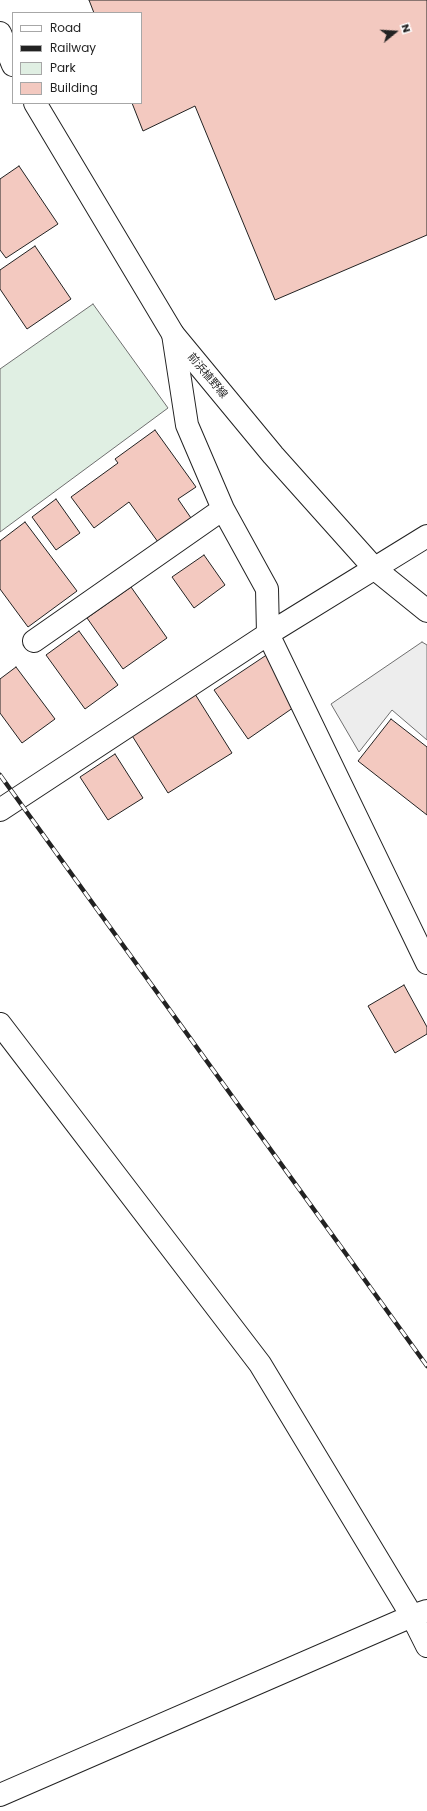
<!DOCTYPE html>
<html>
<head>
<meta charset="utf-8">
<style>
  body { margin:0 }
  #map { position:relative; width:427px; height:1811px; overflow:hidden; background:#fff; font-family:Poppins,sans-serif }
  canvas { display:block }
  .legend { position:absolute; left:12px; top:12px; width:130px; height:92px; box-sizing:border-box; background:#fff; border:1px solid #a7a7a7; margin:0; padding:5px 7px; list-style:none; font-size:12px; color:#222 }
  .legend li { display:flex; align-items:center; gap:8px; height:20px }
  .legend b { width:20px; border:1px solid #a7a7a7 }
  .north { position:absolute; left:375px; top:12px; width:40px; height:40px; -webkit-text-stroke:3px #fff; paint-order:stroke; rotate:72deg; font-size:11px; font-weight:700; line-height:16px; text-align:center; color:#222 }
  .north::after { content:''; display:block; margin:auto; width:14px; height:18px; background:#222; clip-path:polygon(50% 0,100% 100%,50% 72%,0 100%) }
</style>
</head>
<body>
<div id="map">
<canvas width="427" height="1811"></canvas>
<ul class="legend">
<li><b style="height:5px;background:#fff"></b>Road</li>
<li><b style="height:5px;background:#222"></b>Railway</li>
<li><b style="height:11px;background:#e0efe3"></b>Park</li>
<li><b style="height:11px;background:#f3c9c0"></b>Building</li>
</ul>
<div class="north">N</div>
</div>
<script>
const c = document.querySelector('canvas').getContext('2d');
c.lineJoin = 'round';
function fill(path, color) {
  c.fillStyle = color;
  c.fill(path, 'evenodd');
}
function toPath(rows) {
  const path = new Path2D();
  for (const r of rows) {
    path.moveTo(r[0], r[1]);
    for (let i = 2; i < r.length; i += 2) path.lineTo(r[i], r[i + 1]);
  }
  return path;
}
function stroke(path, color, width, dash) {
  c.strokeStyle = color;
  c.lineWidth = width;
  c.lineCap = dash ? 'butt' : 'round';
  c.setLineDash(dash || []);
  c.stroke(path);
}
function drawText(font, color, halo, rows, align = 'center') {
  c.font = font + ' Poppins,"Noto Sans JP",sans-serif';
  c.lineWidth = 3;
  c.setLineDash([]);
  c.textBaseline = 'middle';
  c.strokeStyle = halo;
  c.fillStyle = color;
  for (const [text, x, y, turn = 0] of rows) {
    c.save();
    c.translate(x, y);
    c.rotate((+turn || 0) * Math.PI / 180);
    c.textAlign = isNaN(turn) ? turn : align;
    if (halo) c.strokeText(text, 0, 0);
    c.fillText(text, 0, 0);
    c.restore();
  }
}
const green = toPath([
  [93,304,168,408,0,532,0,369,93,304]
]);
fill(green, '#e0efe3');
stroke(green, '#6f6f6f', 1);
const parking = toPath([
  [422,642,427,645,427,740,392,710,359,752,331,704,422,642]
]);
fill(parking, '#ededed');
stroke(parking, '#6f6f6f', 1);
const building = toPath([
  [89,0,427,0,427,235,275,300,195,106,143,131,132,103,141,103,141,13,94,13,89,0],
  [19,166,58,224,6,258,0,250,0,179,19,166],
  [35,246,71,299,27,329,0,289,0,270,35,246],
  [155,430,196,487,178,499,191,518,158,542,129,502,94,528,71,497,118,463,115,459,155,430],
  [56,499,80,533,56,550,32,517,56,499],
  [25,522,77,591,28,627,0,589,0,541,25,522],
  [204,555,225,585,194,608,172,577,204,555],
  [131,587,167,638,123,669,87,618,131,587],
  [79,631,118,685,85,709,46,655,79,631],
  [268,654,300,703,248,739,214,690,268,654],
  [16,667,55,719,22,743,0,713,0,679,16,667],
  [195,694,232,753,168,793,131,734,195,694],
  [391,719,427,747,427,815,358,761,391,719],
  [115,754,143,798,108,820,80,777,115,754],
  [404,985,427,1027,427,1034,395,1053,368,1006,404,985]
]);
fill(building, '#f3c9c0');
stroke(building, '#222', 1);
const minor = toPath([
  [173,334,187,425,223,509,267,589,268,634,427,963],
  [34,641,223,509],
  [0,810,268,634,427,536],
  [0,1024,260,1364,412,1616,427,1646],
  [0,1795,412,1616,427,1611]
]);
const major = toPath([
  [0,33,13,65],
  [35,103,173,334,273,455,375,569,427,611]
]);
stroke(minor, '#222', 24);
stroke(major, '#222', 24);
stroke(minor, '#fff', 22);
stroke(major, '#fff', 22);
const rail = toPath([
  [0,775,427,1366]
]);
stroke(rail, '#222', 4.5);
stroke(rail, '#fff', 3, [9]);
drawText('11px', '#222', '#fff', [
  ["前浜植野線",207,376,50]
]);
</script>
</body>
</html>
